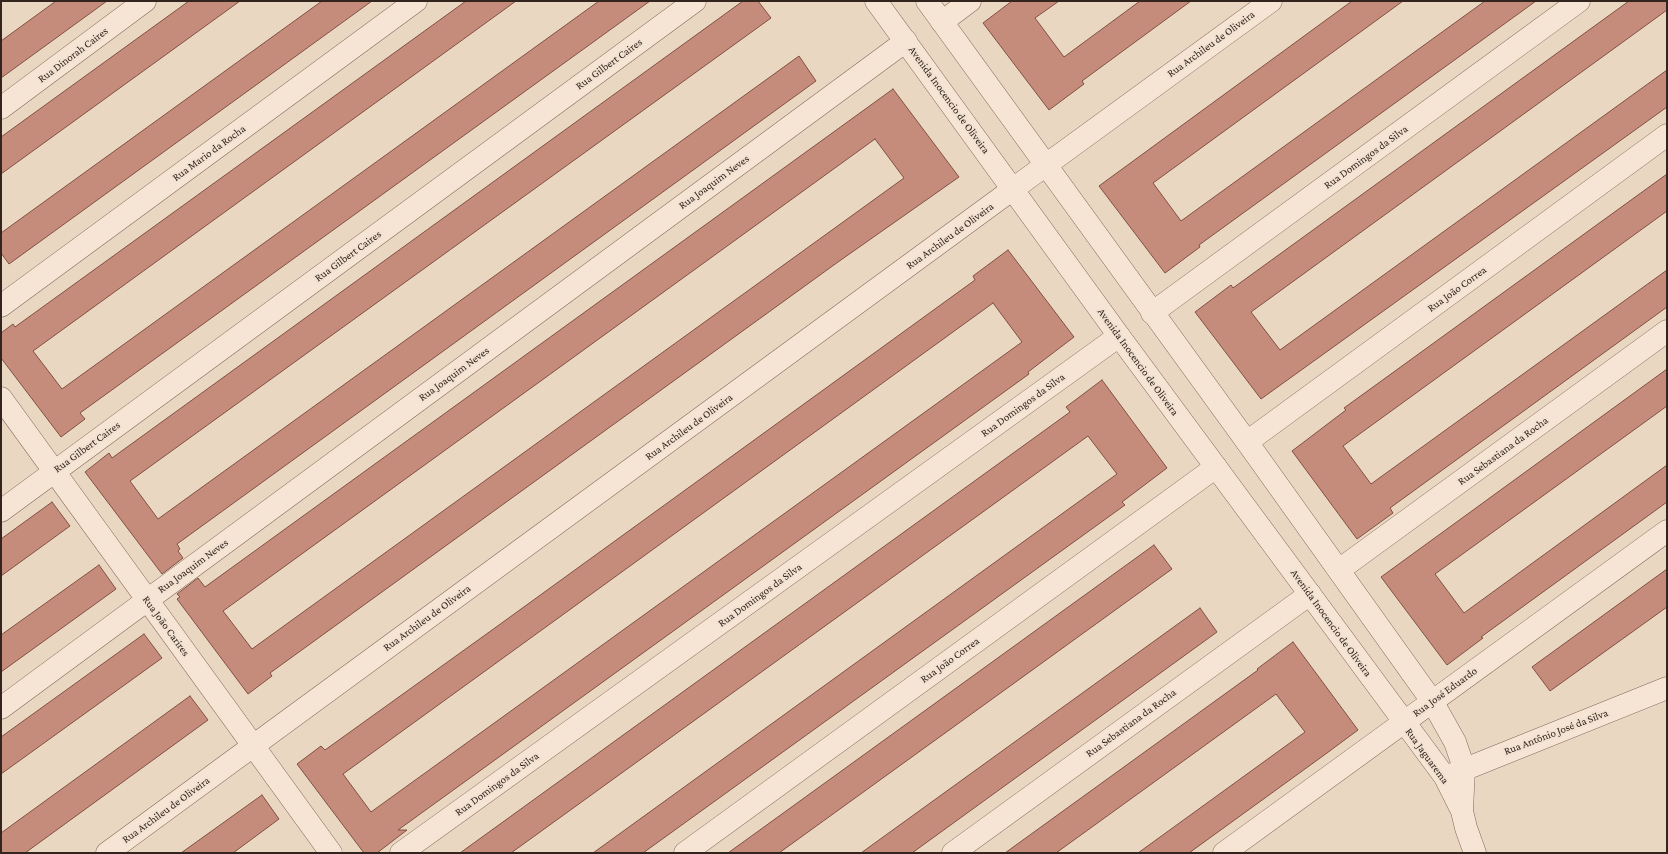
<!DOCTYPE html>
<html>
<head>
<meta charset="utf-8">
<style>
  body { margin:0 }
  #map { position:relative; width:1668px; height:854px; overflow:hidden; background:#ead7c2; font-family:"Crimson Pro",serif }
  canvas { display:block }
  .frame { position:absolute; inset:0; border:2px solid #33241e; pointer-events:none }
</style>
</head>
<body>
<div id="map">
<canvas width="1668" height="854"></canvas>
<div class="frame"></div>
</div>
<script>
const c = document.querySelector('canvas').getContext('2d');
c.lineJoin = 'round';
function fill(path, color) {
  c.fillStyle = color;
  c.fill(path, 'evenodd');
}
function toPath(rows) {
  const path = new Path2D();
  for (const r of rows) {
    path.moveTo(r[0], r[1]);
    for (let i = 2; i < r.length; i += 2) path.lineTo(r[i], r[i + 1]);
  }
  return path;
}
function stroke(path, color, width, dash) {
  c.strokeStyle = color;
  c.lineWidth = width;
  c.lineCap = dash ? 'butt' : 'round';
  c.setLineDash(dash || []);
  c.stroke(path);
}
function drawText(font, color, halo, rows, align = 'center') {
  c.font = font + ' "Crimson Pro",serif';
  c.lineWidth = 4;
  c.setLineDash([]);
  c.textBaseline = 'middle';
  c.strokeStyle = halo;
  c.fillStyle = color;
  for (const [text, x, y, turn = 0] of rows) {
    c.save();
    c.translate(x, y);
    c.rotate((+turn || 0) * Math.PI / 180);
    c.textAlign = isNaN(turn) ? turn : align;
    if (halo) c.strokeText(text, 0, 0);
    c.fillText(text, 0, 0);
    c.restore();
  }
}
const building = toPath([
  [56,1,107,1,1,78,1,41,56,1],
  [189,1,240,1,1,174,1,137,189,1],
  [322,1,372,1,9,264,1,253,1,233,322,1],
  [466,1,516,1,33,351,62,389,599,1,650,1,80,413,85,419,61,437,1,358,1,333,13,324,15,327,466,1],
  [743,1,758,1,771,18,130,481,158,519,799,56,816,81,177,544,180,549,178,551,183,558,162,574,85,472,109,453,112,458,743,1],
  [1012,1,1059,1,1035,18,1064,57,1140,1,1191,1,1082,81,1084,84,1049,110,983,23,1012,1],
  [1352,1,1403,1,1153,183,1181,221,1485,1,1536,1,1199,245,1200,247,1165,273,1099,186,1352,1],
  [1629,1,1667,1,1667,10,1251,312,1280,350,1667,70,1667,107,1261,399,1195,312,1231,285,1233,288,1629,1],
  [893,89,959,177,838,262,270,673,272,676,248,694,177,599,180,597,177,594,198,578,205,587,893,89],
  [875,139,904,178,252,649,223,611,875,139],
  [1667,174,1667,211,1343,446,1371,484,1667,270,1667,307,1390,508,1393,513,1357,539,1292,451,1346,410,1344,408,1667,174],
  [1008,250,1074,337,1028,372,1029,374,398,830,407,830,377,853,364,853,297,764,321,746,325,750,499,625,975,280,973,276,1008,250],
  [993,303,1022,342,371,812,343,774,993,303],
  [1667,369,1667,406,1435,574,1464,613,1667,465,1667,502,1481,637,1483,638,1447,665,1381,577,1667,369],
  [1102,380,1167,468,1122,502,1125,505,643,853,593,853,1117,474,1088,436,511,853,460,853,1070,412,1066,407,1102,380],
  [52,502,70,526,1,576,1,539,52,502],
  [1154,545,1172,569,1042,663,779,853,728,853,1154,545],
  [99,565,116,589,1,672,1,635,99,565],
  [1667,569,1667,607,1550,691,1532,667,1667,569],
  [1200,608,1217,632,912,853,861,853,1200,608],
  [144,634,162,658,1,774,1,737,144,634],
  [1293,642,1358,730,1327,753,1189,853,1138,853,1305,732,1276,694,1056,853,1005,853,1258,670,1257,669,1293,642],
  [190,696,208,720,25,853,1,853,1,833,190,696],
  [262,795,279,819,233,853,181,853,262,795]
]);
fill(building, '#c68c7b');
stroke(building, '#804f42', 1);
const minor = toPath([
  [942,22,970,1],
  [1,108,145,1],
  [1,306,416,1],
  [1152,313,1579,1],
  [1,398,331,853],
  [1247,442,1667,135],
  [1,511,695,1],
  [1339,570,1667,331],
  [1,708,906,41],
  [1448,776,1667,688],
  [107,853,1013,189],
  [401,853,1119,336],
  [685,853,1216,467],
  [953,853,1310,594],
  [1224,853,1667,531]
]);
const tertiary = toPath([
  [876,1,1119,336,1445,777,1462,811,1466,828,1475,853],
  [927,1,1247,442,1432,701,1455,742,1464,768,1462,810],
  [1013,189,1271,1]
]);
stroke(minor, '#83685b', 23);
stroke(tertiary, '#83685b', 23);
stroke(minor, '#f6e5d4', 22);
stroke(tertiary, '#f6e5d4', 22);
drawText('11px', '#33241e', '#f2e2d1', [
  ["Rua Archileu de Oliveira",1211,44,-36],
  ["Rua Dinorah Caires",73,55,-37],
  ["Rua Gilbert Caires",609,64,-36],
  ["Avenida Inocencio de Oliveira",949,100,54],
  ["Rua Mario da Rocha",209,153,-36],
  ["Rua Domingos da Silva",1366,157,-36],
  ["Rua Joaquim Neves",714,182,-36],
  ["Rua Archileu de Oliveira",950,236,-36],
  ["Rua Gilbert Caires",348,256,-36],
  ["Rua João Correa",1457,289,-36],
  ["Avenida Inocencio de Oliveira",1138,362,54],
  ["Rua Joaquim Neves",454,374,-36],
  ["Rua Domingos da Silva",1023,405,-36],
  ["Rua Archileu de Oliveira",689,427,-36],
  ["Rua Gilbert Caires",87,447,-36],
  ["Rua Sebastiana da Rocha",1503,451,-36],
  ["Rua Joaquim Neves",193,566,-36],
  ["Rua Domingos da Silva",760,595,-36],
  ["Rua Archileu de Oliveira",427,618,-36],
  ["Avenida Inocencio de Oliveira",1331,623,54],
  ["Rua João Carires",166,626,54],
  ["Rua João Correa",950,660,-36],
  ["Rua José Eduardo",1445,692,-36],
  ["Rua Sebastiana da Rocha",1131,723,-36],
  ["Rua Antônio José da Silva",1556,732,-21],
  ["Rua Jaguarema",1427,756,54],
  ["Rua Domingos da Silva",497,784,-36],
  ["Rua Archileu de Oliveira",166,810,-36]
]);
</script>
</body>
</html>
